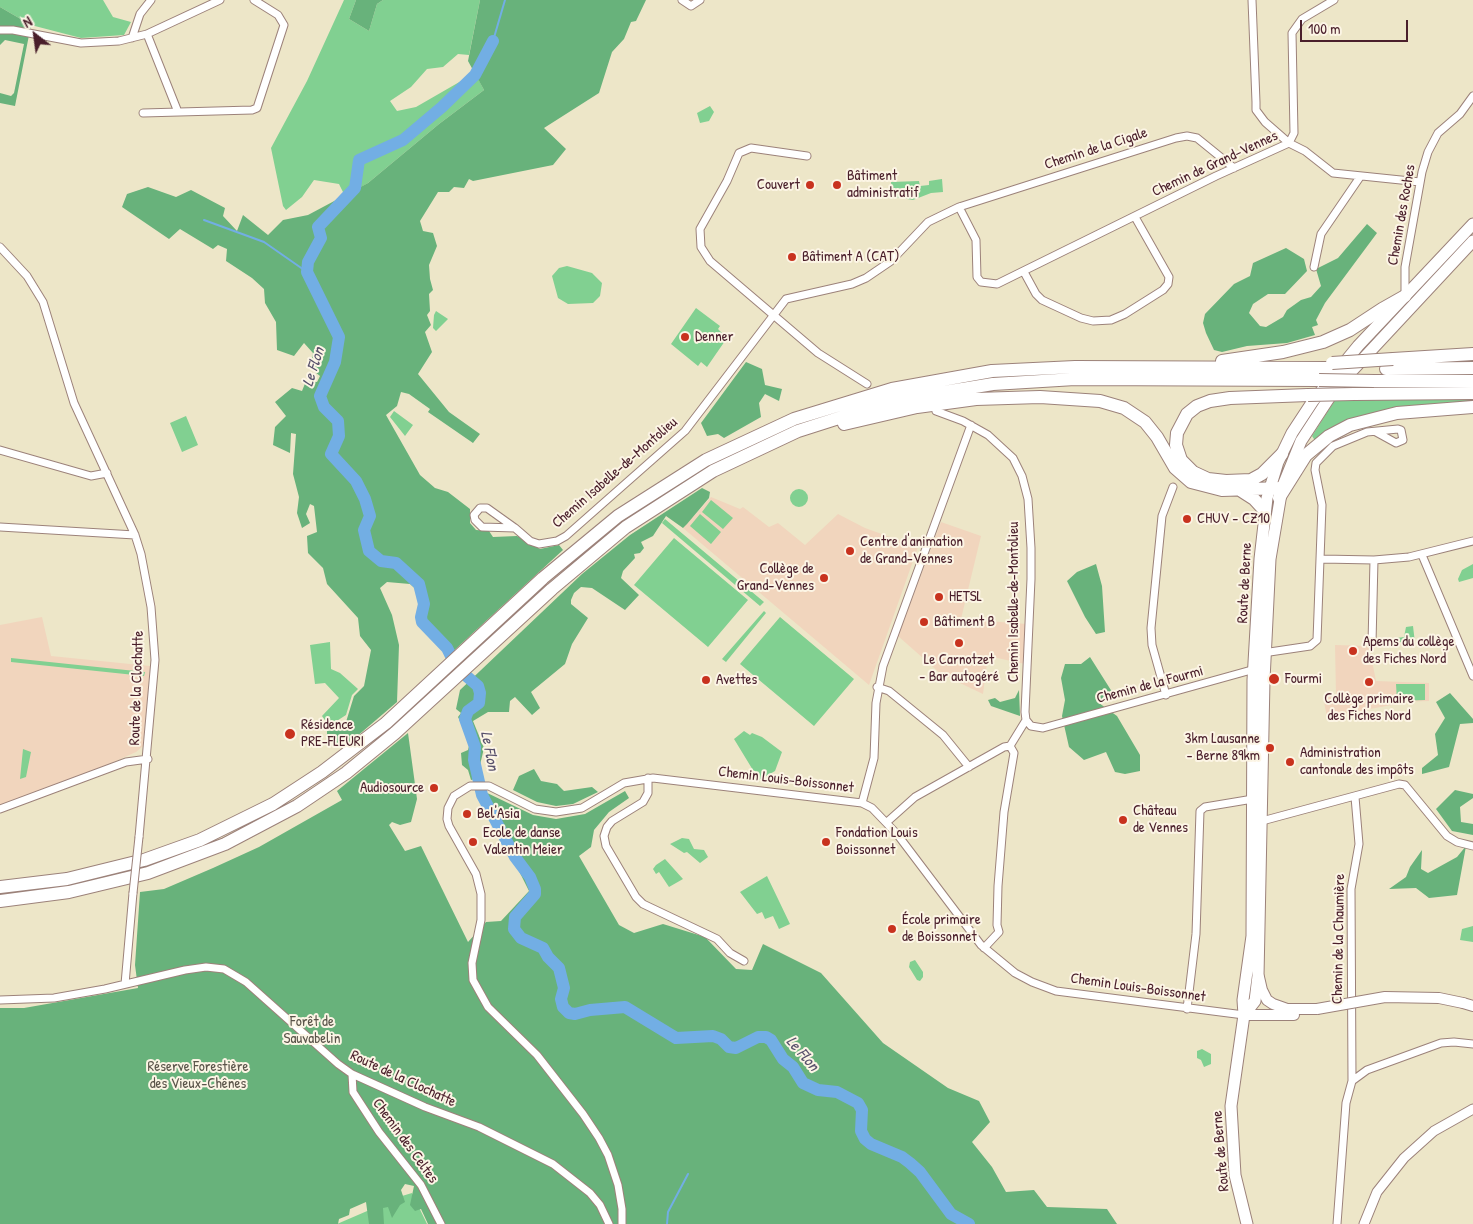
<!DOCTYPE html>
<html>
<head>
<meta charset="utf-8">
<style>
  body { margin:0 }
  #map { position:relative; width:1473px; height:1224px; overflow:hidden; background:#ede6c8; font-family:"Patrick Hand",sans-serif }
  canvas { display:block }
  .north { position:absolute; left:10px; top:10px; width:50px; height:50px; -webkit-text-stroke:4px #fcf5e5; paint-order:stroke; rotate:330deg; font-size:14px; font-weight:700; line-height:20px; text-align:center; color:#4a1f2b }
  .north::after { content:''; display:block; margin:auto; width:18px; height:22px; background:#4a1f2b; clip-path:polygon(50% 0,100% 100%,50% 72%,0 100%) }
  .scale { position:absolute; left:1300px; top:20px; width:108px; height:22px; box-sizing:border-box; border:2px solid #4a1f2b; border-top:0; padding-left:6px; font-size:15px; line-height:18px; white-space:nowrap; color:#4a1f2b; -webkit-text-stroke:4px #fcf5e5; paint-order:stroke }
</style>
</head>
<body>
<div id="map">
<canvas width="1473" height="1224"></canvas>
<div class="north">N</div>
<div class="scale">100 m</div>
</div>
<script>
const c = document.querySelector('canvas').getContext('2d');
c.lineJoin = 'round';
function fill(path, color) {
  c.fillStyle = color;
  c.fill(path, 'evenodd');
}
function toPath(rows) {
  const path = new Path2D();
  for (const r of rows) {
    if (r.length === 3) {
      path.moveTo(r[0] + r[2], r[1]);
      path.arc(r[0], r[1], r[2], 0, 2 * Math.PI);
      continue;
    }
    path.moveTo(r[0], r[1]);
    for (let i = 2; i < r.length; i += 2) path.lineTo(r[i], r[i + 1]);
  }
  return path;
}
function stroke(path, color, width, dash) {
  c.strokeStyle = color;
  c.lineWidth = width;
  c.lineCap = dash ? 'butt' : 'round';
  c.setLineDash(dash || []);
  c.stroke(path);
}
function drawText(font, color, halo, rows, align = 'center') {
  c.font = font + ' "Patrick Hand",sans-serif';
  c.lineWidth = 4;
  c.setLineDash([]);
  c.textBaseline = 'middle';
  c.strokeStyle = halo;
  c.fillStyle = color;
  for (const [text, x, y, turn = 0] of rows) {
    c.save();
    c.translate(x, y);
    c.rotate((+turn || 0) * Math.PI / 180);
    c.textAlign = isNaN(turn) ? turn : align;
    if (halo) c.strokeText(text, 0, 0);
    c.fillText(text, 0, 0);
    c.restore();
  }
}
fill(toPath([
  [711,497,740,509,743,507,769,527,778,523,805,545,838,514,865,528,918,547,869,685,683,528],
  [941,522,981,536,961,619,1027,624,1025,664,988,656,983,694,941,674,898,636],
  [42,617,51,656,150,666,143,746,136,752,93,771,0,806,0,625],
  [1335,645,1369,646,1376,681,1429,683,1429,701,1397,702,1397,704,1327,717,1323,697,1336,695]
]), '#f1d5bd');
fill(toPath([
  [0,0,103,0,113,17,131,22,124,35,81,38,31,25,0,7],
  [344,0,356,0,349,19,369,31,377,4,383,0,480,0,469,55,458,54,443,67,427,69,411,87,390,101,397,111,416,107,475,73,484,90,439,124,368,183,345,196,339,184,314,180,302,197,286,210,283,206,271,148,307,81],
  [710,106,714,112,709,121,700,123,697,113],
  [942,179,943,192,931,193,913,200,895,197,892,193,891,182,919,181,920,186,929,185,929,181],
  [567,266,592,273,602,283,600,296,593,303,568,304,558,298,552,276,559,268],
  [696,308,720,326,718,329,727,338,707,367,701,362,698,366,671,344],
  [436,311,448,319,436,331,433,328,434,315],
  [1473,399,1473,404,1393,411,1316,442,1312,436,1335,400],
  [394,411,413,425,405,436,390,417],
  [186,416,198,445,182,452,170,423],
  [799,498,9],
  [711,500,733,518,723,529,702,512],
  [700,514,721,532,711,544,690,526],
  [665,519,764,602,760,606,662,523],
  [674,538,748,600,708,647,634,585],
  [1473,564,1473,578,1459,582,1458,579,1462,570],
  [764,611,766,613,726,662,722,659],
  [780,617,854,679,814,726,740,664],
  [1413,626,1415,643,1397,642,1397,638,1404,637,1406,627],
  [330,642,331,669,340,673,358,689,352,695,346,715,329,726,322,716,339,698,325,683,315,684,310,645],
  [11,658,145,672,144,676,11,662],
  [1396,684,1425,684,1425,700,1397,701],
  [744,731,750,735,752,733,762,737,782,752,775,771,759,780,734,739],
  [23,749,31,752,26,777,20,779],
  [682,838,689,839,694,849,704,850,708,857,700,863,687,852,684,853,670,844],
  [665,859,683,879,669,887,659,872,656,874,653,869,656,865],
  [767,876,790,924,779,929,773,916,765,919,762,912,757,914,740,892],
  [1473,926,1473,942,1460,940,1462,929],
  [915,960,923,972,923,977,920,981,917,980,909,967,910,962],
  [1202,1049,1211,1054,1211,1064,1204,1067,1201,1060,1197,1058,1197,1051],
  [412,1193,427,1224,337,1224,402,1196]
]), '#81d091');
fill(toPath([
  [356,0,383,0,377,4,369,31,349,19],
  [480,0,646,0,636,21,631,22,624,39,612,52,599,93,544,128,566,149,553,165,473,181,469,179,464,188,454,187,449,192,438,192,420,221,423,231,433,233,437,246,429,265,430,279,433,290,429,294,430,311,427,315,431,325,425,332,432,352,418,374,449,412,480,434,473,443,428,412,430,409,409,394,401,392,397,406,386,415,420,475,435,488,448,492,470,509,470,523,476,530,489,531,493,537,517,536,540,549,559,545,563,550,448,656,429,636,421,594,410,584,387,582,380,588,392,615,399,645,397,702,348,744,339,746,327,737,327,728,346,722,354,696,364,686,371,650,360,636,358,618,327,584,323,568,308,553,307,536,317,532,314,506,310,504,306,514,310,523,302,528,297,513,299,497,293,474,296,434,291,433,290,453,273,445,275,427,286,416,275,402,292,388,302,391,306,381,317,382,320,376,310,368,313,353,304,343,294,356,277,350,276,322,265,303,264,289,252,278,226,261,227,249,218,245,213,249,180,229,169,239,122,207,127,194,148,187,176,197,191,190,225,208,223,216,237,231,243,215,268,235,283,220,308,215,368,183,439,124,484,90,468,61],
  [0,7,31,25,15,106,0,103,0,93,11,96,14,93,24,44,5,40,0,45],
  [1367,224,1377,233,1325,303,1316,320,1318,325,1312,327,1315,335,1287,343,1247,346,1222,352,1214,350,1206,333,1203,323,1205,314,1234,284,1250,276,1253,263,1286,248,1304,259,1307,271,1285,294,1268,294,1253,304,1249,313,1260,326,1266,327,1283,317,1287,310,1301,300,1311,297,1321,286,1316,269,1338,258],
  [746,362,762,369,765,385,782,389,779,401,765,394,759,403,761,417,724,438,718,434,707,436,701,423],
  [702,488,710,492,709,498,687,524,683,528,666,516,653,536,641,542,644,548,640,553,634,554,635,558,623,571,621,578,639,595,625,610,592,588,581,587,574,593,571,600,571,604,588,618,572,644,565,664,531,692,540,708,532,715,515,697,510,701,509,712,488,712,473,721,484,748,480,765,475,771,475,779,471,780,468,770,462,765,461,753,468,750,470,742,458,717,461,713,456,709,460,690,582,574,630,535],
  [1096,564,1102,586,1105,632,1096,634,1085,617,1067,581,1077,572],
  [1090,657,1114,695,1099,703,1117,716,1140,755,1140,771,1125,774,1115,772,1106,752,1084,760,1069,747,1062,716,1065,700,1061,678,1065,664,1081,664],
  [1019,690,1020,716,991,706,988,700,995,698,1000,702,1015,698],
  [1450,693,1473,719,1473,723,1460,724,1449,767,1422,774,1422,768,1438,755,1435,734,1445,718,1436,702],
  [408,733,417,799,411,822,400,825,392,822,389,825,405,851,421,846,468,942,486,922,501,921,529,891,492,817,481,801,479,793,481,790,533,815,556,819,585,814,625,791,629,798,609,812,594,830,591,847,579,856,619,925,634,933,663,924,705,937,736,969,752,970,763,944,821,973,883,1043,948,1088,979,1101,990,1122,972,1142,992,1167,1006,1192,1034,1190,1047,1207,1107,1209,1117,1224,428,1224,421,1209,415,1211,410,1205,414,1186,405,1184,401,1190,405,1202,400,1205,392,1218,388,1207,383,1208,384,1224,369,1224,366,1202,350,1209,349,1215,339,1219,338,1224,0,1224,0,1008,24,1008,138,988,135,965,140,892,164,889,213,868,259,847,342,800,337,791],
  [534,769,541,781,557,784,564,791,592,787,598,792,573,804,556,806,537,802,513,790,519,776],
  [1455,790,1473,794,1473,798,1460,807,1461,822,1473,824,1473,835,1452,831,1436,809],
  [1466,846,1457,895,1429,898,1416,888,1389,889,1406,877,1410,867,1422,850,1421,869,1428,873,1457,857]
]), '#68b27b');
stroke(toPath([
  [493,41,505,0],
  [204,220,264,242,307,272],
  [667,1224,668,1212,688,1174]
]), '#72aee4', 2);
stroke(toPath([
  [493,41,475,75,442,107,403,140,359,160,355,188,318,227,321,238,308,262,307,272,339,337,335,362,320,396,324,407,338,421,339,436,331,454,356,481,365,499,370,516,364,530,369,551,381,561,396,563,419,584,424,604,421,617,422,622,447,648,457,668,478,686,480,693,479,703,468,711,465,719,475,747,474,760,482,795,515,857,530,877,535,889,535,894,515,917,514,929,521,938,543,948,548,957,559,968,564,988,561,999,563,1007,569,1013,575,1014,590,1010,625,1007,676,1038,713,1036,721,1039,729,1047,736,1048,758,1037,766,1037,771,1040,783,1059,793,1067,803,1083,818,1090,837,1092,858,1103,862,1110,861,1131,865,1139,871,1144,902,1157,910,1163,920,1172,951,1214,969,1224]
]), '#72aee4', 12);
const minor = toPath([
  [682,0,691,6,700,0],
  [1252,0,1256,102,1256,110,1265,122,1289,143,1305,151,1333,173,1420,182],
  [0,30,13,30,81,43,119,41,147,34,220,0],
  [147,34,178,112],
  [132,38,140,14,151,0],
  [143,113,252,110,257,108,284,25,278,15,254,0],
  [1289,143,1294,133,1292,33,1302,19,1334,0],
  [807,156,751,148,739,153,727,181,700,229,701,247,710,261,818,353,867,384],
  [959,207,976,240,977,277,981,282,997,284,1216,176,1289,143],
  [0,247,27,276,43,302,74,403,135,535,141,554,151,607,155,660,139,837],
  [1314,267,1321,234,1360,177],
  [1024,272,1036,294,1042,300,1081,318,1093,321,1111,320,1125,314,1163,290,1168,284,1169,277,1135,217],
  [1405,296,1405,267,1422,172,1428,152,1438,133,1460,114,1473,96],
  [936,411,963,421,988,435,1013,458,1022,476,1028,499,1031,548,1031,579,1025,712,1026,720,1031,726,1043,728,1255,669],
  [0,450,91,476,107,473],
  [0,527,135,535],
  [515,528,482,527,475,520,474,515,480,508,487,508,515,528,530,541,539,544,557,541,566,536,685,431,786,299,852,284,866,278,891,261,928,222,959,207,1176,138,1187,136,1197,138,1234,168],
  [1422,555,1473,676],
  [1322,559,1374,560,1409,557,1473,541],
  [1372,643,1374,560],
  [1263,653,1310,646,1317,640,1322,505,1315,470,1316,463,1333,446,1367,432,1398,429,1401,430,1403,440,1396,443,1376,432],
  [877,687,889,691,943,735,969,767],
  [1166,695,1152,645,1151,628,1162,516,1173,487],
  [1010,746,1026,720],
  [648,778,648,793,643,802,612,821,607,827,604,836,606,846,636,897,643,904,717,939,730,953,744,961],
  [862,803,874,758,876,703,883,666,971,425],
  [0,809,126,762,148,759],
  [1262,821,1399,784,1405,785,1447,836,1457,842,1473,846],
  [887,822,915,797,1004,747,1010,746],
  [984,948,999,932,997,925,998,886,1004,812,1014,753,1010,746],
  [125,984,133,893],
  [0,1000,54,998,105,989,185,970,206,967,224,969,246,982,338,1064,352,1074,425,1107,479,1127,553,1164,590,1193,600,1205,609,1224],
  [1187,1009,1196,934,1200,811,1205,807,1253,799],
  [352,1074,353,1092,379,1132,421,1185,441,1224],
  [1352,1081,1351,889,1359,844,1355,797],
  [622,1224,622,1209,618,1185,608,1155,599,1138,583,1114,537,1055,488,1007,473,980,472,963,481,920,481,894,476,874,449,826,447,819,448,808,454,796,470,786,489,786,535,809,556,812,582,808,624,783,653,778,862,803,872,808,897,834,981,945,1015,973,1032,982,1056,991,1244,1015],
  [1337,1224,1346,1103,1352,1081,1367,1070,1441,1043,1454,1042,1473,1044]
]);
const tertiary = toPath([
  [1364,1224,1377,1192,1404,1158,1434,1131,1473,1109]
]);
const secondary = toPath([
  [1259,977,1262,990,1267,1000,1273,1004,1287,1009,1317,1009],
  [1463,1003,1473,1006],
  [1244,1015,1294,1015]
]);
const primary = toPath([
  [1244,1015,1255,1001,1258,976,1264,680,1270,559,1282,488,1301,441,1335,389,1473,241],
  [1247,1224,1235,1175,1231,1106,1244,1015,1243,1000,1252,936,1253,680,1260,559,1267,498,1278,462,1292,433,1313,401,1358,346,1473,224]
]);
const motorway = toPath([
  [1393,359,1473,354],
  [1222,361,1283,352,1323,342,1350,330,1382,309,1405,296],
  [1386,369,1473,368],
  [1374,381,1473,381],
  [1354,394,1473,393],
  [844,424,917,407,976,399,1040,397,1100,401,1124,408,1145,422,1157,437,1175,468,1191,482,1222,490,1282,488],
  [1282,454,1262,474,1251,480,1226,481,1208,479,1193,472,1181,460,1176,445,1177,433,1187,414,1197,406,1210,401,1230,398,1308,395],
  [1240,490,1254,499,1265,511],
  [1279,498,1306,455,1329,436,1350,425,1397,413,1473,407],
  [0,887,67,879,144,860,200,840,273,804,322,772,386,723,543,578,618,516,706,460,794,419,892,389,992,371,1075,367,1328,368],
  [0,901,69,892,148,873,225,844,297,806,346,773,395,733,552,589,626,527,713,471,798,431,895,400,993,384,1075,379,1319,380]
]);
stroke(minor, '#9c827a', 9);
stroke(tertiary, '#9c827a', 11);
stroke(secondary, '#9c827a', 12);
stroke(primary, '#9c827a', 13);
stroke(motorway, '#9c827a', 14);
stroke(minor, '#fff', 7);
stroke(tertiary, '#fff', 9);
stroke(secondary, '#fff', 10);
stroke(primary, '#fff', 11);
stroke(motorway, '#fff', 12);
const minorBridge = toPath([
  [133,893,139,837]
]);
const secondaryBridge = toPath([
  [1317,1009,1385,997,1439,998,1463,1003]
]);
const motorwayBridge = toPath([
  [1332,363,1393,359],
  [1319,380,1374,381],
  [1308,395,1354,394]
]);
stroke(minorBridge, '#9c827a', 9, []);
stroke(secondaryBridge, '#9c827a', 12, []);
stroke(motorwayBridge, '#9c827a', 14, []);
stroke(minorBridge, '#fff', 7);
stroke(secondaryBridge, '#fff', 10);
stroke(motorwayBridge, '#fff', 12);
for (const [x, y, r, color] of [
  [810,185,5,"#c8321e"],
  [837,185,5,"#c8321e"],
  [792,257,5,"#c8321e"],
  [685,337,5,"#c8321e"],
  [1187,519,5,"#c8321e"],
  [850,551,5,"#c8321e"],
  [824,578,5,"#c8321e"],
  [939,597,5,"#c8321e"],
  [924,622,5,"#c8321e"],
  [959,643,5,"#c8321e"],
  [1353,651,5,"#c8321e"],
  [1274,679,6,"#c8321e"],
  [706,680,5,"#c8321e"],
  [1369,682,5,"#c8321e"],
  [290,734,6,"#c8321e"],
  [1270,748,5,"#c8321e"],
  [1290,762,5,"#c8321e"],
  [434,788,5,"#c8321e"],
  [467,814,5,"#c8321e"],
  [1123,820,5,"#c8321e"],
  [473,842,5,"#c8321e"],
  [826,842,5,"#c8321e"],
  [892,929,5,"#c8321e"]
]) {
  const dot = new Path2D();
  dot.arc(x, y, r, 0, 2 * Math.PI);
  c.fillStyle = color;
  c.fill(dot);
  stroke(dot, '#fcf5e5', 2);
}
drawText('15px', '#4a1f2b', '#fcf5e5', [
  ["Chemin de la Cigale",1096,149,-18],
  ["Chemin de Grand-Vennes",1215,164,-25],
  ["Chemin des Roches",1402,215,-80],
  ["Chemin Isabelle-de-Montolieu",615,473,-41],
  ["Route de Berne",1245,583,-87],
  ["Chemin Isabelle-de-Montolieu",1014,602,-90],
  ["Chemin de la Fourmi",1150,685,-15],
  ["Route de la Clochatte",137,688,-88],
  ["Chemin Louis-Boissonnet",786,780,7],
  ["Chemin de la Chaumière",1339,939,-89],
  ["Chemin Louis-Boissonnet",1138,988,8],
  ["Route de la Clochatte",403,1079,25],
  ["Chemin des Celtes",405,1141,54],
  ["Route de Berne",1221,1151,-95]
]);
drawText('15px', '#4a1f2b', '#fcf5e5', [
  ["Bâtiment",847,176],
  ["administratif",847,193],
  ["Couvert",800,185,"right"],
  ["Bâtiment A (CAT)",802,257],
  ["Denner",695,337],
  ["CHUV - CZ10",1197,519],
  ["Centre d'animation",860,542],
  ["de Grand-Vennes",860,559],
  ["Collège de",814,569,"right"],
  ["Grand-Vennes",814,586,"right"],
  ["HETSL",949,597],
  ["Bâtiment B",934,622],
  ["Apems du collège",1363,642],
  ["des Fiches Nord",1363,659],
  ["Le Carnotzet",959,660,"center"],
  ["- Bar autogéré",959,677,"center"],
  ["Fourmi",1285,679],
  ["Avettes",716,680],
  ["Collège primaire",1369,699,"center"],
  ["des Fiches Nord",1369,716,"center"],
  ["Résidence",301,725],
  ["PRE-FLEURI",301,742],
  ["3km Lausanne",1260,739,"right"],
  ["- Berne 89km",1260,756,"right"],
  ["Administration",1300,753],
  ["cantonale des impôts",1300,770],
  ["Audiosource",424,788,"right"],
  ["Château",1133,811],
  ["de Vennes",1133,828],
  ["Bel'Asia",477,814],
  ["Ecole de danse",483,833],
  ["Valentin Meier",483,850],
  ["Fondation Louis",836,833],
  ["Boissonnet",836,850],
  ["École primaire",902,920],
  ["de Boissonnet",902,937]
], 'left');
drawText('15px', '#5a544a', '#fcf5e5', [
  ["Forêt de",312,1022],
  ["Sauvabelin",312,1039],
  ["Réserve Forestière",198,1067],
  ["des Vieux-Chênes",198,1084]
]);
drawText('italic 16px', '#58516c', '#fcf5e5', [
  ["Le Flon",314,367,-72],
  ["Le Flon",489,751,79],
  ["Le Flon",802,1054,49]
]);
</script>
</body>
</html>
